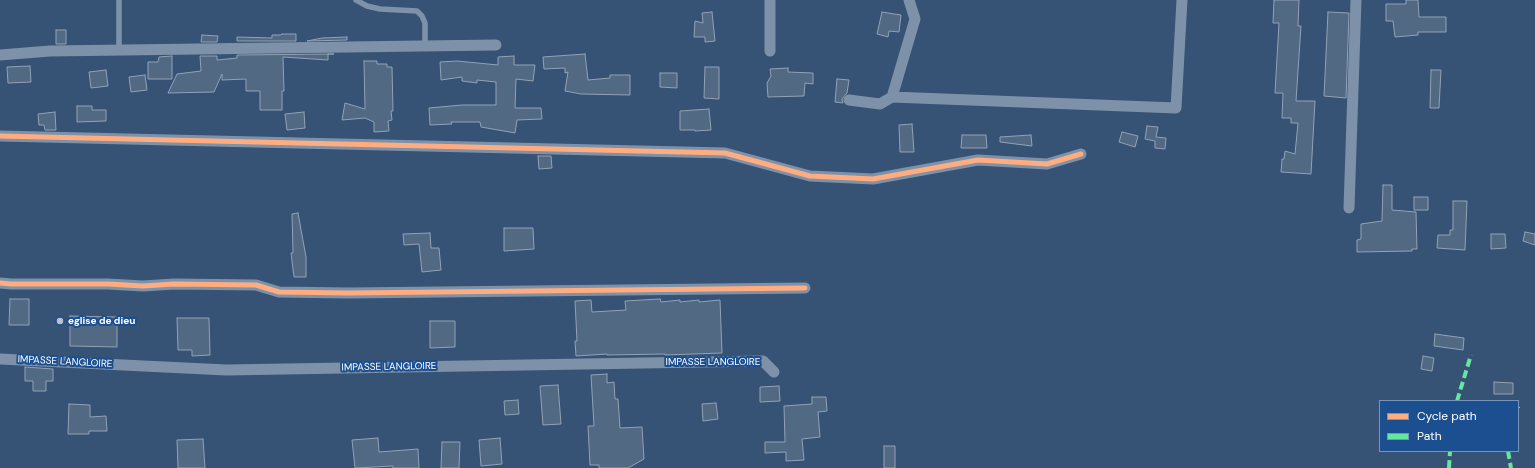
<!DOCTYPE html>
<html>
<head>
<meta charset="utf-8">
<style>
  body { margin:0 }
  #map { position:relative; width:1535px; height:468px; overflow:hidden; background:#365274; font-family:"DM Sans",sans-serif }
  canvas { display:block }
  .legend { position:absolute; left:1379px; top:400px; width:140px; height:52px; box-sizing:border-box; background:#1b4f8f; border:1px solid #7695bc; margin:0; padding:5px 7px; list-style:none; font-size:12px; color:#fff }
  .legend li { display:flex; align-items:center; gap:8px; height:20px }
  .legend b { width:20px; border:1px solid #7695bc }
</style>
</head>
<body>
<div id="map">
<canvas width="1535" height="468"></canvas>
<ul class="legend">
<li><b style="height:5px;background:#ffac80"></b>Cycle path</li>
<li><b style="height:5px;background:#66e7a1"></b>Path</li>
</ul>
</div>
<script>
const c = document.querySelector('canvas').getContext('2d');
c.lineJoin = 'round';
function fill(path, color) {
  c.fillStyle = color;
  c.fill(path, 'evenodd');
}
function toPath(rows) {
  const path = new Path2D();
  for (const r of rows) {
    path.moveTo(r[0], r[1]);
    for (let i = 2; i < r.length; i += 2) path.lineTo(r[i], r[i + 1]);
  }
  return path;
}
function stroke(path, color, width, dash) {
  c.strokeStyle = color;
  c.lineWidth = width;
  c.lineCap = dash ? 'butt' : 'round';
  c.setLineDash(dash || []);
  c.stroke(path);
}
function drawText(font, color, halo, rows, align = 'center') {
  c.font = font + ' "DM Sans",sans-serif';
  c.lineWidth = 4;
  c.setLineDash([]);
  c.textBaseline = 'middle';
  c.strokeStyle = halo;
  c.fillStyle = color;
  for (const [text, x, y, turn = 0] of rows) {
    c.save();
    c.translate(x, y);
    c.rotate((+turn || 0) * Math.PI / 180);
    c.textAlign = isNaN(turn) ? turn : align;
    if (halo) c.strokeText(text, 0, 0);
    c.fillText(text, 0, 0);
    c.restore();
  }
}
const building = toPath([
  [1274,0,1299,0,1298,26,1301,26,1296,101,1315,101,1311,174,1281,172,1282,159,1284,159,1285,151,1295,154,1298,123,1291,123,1291,118,1282,118,1283,93,1275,93,1279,23,1273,23,1274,0],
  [1406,0,1418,0,1419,17,1446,17,1446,32,1418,32,1418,35,1395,37,1393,21,1386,21,1386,4,1406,4,1406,0],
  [712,12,715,41,705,42,705,37,694,37,695,21,703,23,702,13,712,12],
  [882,12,901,15,899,32,889,31,888,37,877,34,882,12],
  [1328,12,1349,13,1346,98,1324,96,1328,12],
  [56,30,66,30,66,44,56,44,56,30],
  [282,34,296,34,296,41,237,41,237,37,272,38,272,35,281,35,282,34],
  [202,35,218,36,217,42,201,42,202,35],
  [347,37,347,40,307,41,322,38,347,37],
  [328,54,328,60,283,57,284,91,282,91,282,110,260,110,260,91,246,91,246,79,222,80,222,74,214,92,168,93,177,74,201,71,200,56,217,56,217,60,237,58,237,55,334,54,328,54],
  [585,54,588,80,610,78,610,75,630,75,630,95,581,94,565,91,568,72,565,73,565,68,544,69,543,57,585,54],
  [172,56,172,79,148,79,148,62,158,62,159,57,172,56],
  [514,56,514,65,535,65,533,81,516,79,515,108,541,108,542,119,517,120,515,133,481,127,480,122,451,122,452,124,430,125,429,108,462,105,496,105,496,82,477,80,477,83,462,81,462,77,441,80,440,62,457,61,498,65,498,57,514,56],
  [364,61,377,61,377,64,387,64,387,67,392,67,393,111,391,111,392,120,388,121,389,131,374,132,374,122,365,118,342,120,345,103,365,109,364,61],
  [30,66,31,82,8,83,7,67,30,66],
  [705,67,719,67,719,99,704,98,705,67],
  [788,68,788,72,813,73,813,84,805,83,804,96,768,97,767,83,771,76,770,69,788,68],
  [106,70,108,86,91,88,89,72,106,70],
  [1431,70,1441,70,1439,108,1430,108,1431,70],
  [660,73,677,73,677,88,660,87,660,73],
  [145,75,147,90,131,92,129,77,145,75],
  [837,79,849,80,847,93,842,99,843,103,835,102,837,79],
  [77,106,92,106,92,110,106,110,106,121,77,122,77,106],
  [709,109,711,130,695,131,695,130,680,130,680,111,709,109],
  [55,112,56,130,45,130,44,125,39,125,38,114,55,112],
  [304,112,305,128,287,130,285,114,304,112],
  [912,124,914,152,900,152,899,125,912,124],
  [1147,126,1158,127,1156,137,1166,138,1165,149,1155,148,1155,141,1145,139,1147,126],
  [1122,132,1138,136,1135,147,1119,142,1122,132],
  [962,135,986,135,987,148,961,148,962,135],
  [1031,135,1032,146,1000,142,1000,137,1031,135],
  [538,156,551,156,552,168,539,169,538,156],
  [1383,185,1392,185,1392,210,1416,212,1417,249,1412,249,1412,251,1357,252,1357,240,1361,239,1361,224,1382,221,1383,185],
  [1414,197,1428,197,1428,210,1414,210,1414,197],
  [1453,201,1467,201,1465,250,1437,248,1438,235,1450,235,1450,230,1453,230,1453,201],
  [298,213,306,257,306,277,294,277,291,253,293,253,292,214,298,213],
  [504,228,533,228,534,249,504,251,504,228],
  [1525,232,1535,234,1535,245,1523,241,1525,232],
  [430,233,431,248,439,248,441,270,422,272,419,244,404,245,403,234,430,233],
  [1491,234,1505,234,1506,248,1491,249,1491,234],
  [10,299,29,299,29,325,9,325,10,299],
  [660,299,661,302,680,300,680,302,699,300,699,302,720,300,722,353,665,355,665,354,607,355,607,354,576,356,575,341,577,341,575,301,591,300,592,312,626,310,625,301,660,299],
  [70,316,117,317,117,347,70,346,70,316],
  [177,318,209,318,210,355,192,356,192,350,178,350,177,318],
  [430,321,455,321,455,347,430,348,430,321],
  [1435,334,1464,338,1463,350,1434,346,1435,334],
  [1423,356,1434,358,1432,371,1421,369,1423,356],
  [25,367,53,369,53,381,46,381,46,391,33,391,33,381,25,381,25,367],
  [607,374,607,383,614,382,615,399,618,399,620,428,642,427,644,459,628,468,599,468,599,465,590,465,588,426,594,426,591,375,607,374],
  [1494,382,1513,383,1513,394,1494,394,1494,382],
  [558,385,561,424,543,425,540,386,558,385],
  [779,386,780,401,760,402,760,387,779,386],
  [812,397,826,397,827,411,818,412,820,437,802,439,804,460,786,461,786,452,765,453,765,442,785,442,784,406,812,404,812,397],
  [518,400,519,414,505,415,504,401,518,400],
  [716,403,718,419,703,421,702,404,716,403],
  [69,404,90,405,90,417,106,416,107,431,89,431,89,434,68,434,69,404],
  [378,438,379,452,418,449,419,468,393,468,393,466,355,468,352,440,378,438],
  [500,438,502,464,481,466,479,440,500,438],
  [203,439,205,468,178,468,177,440,203,439],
  [442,442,460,442,459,468,441,468,442,442],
  [884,446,895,446,895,468,884,468,884,446]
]);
fill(building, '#526984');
stroke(building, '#92a2b6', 1);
stroke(toPath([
  [119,0,119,50],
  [356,0,367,6,380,9,417,11,422,16,425,23,425,46]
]), '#7d92a8', 5.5);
stroke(toPath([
  [770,0,770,51],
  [0,55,50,51,496,45],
  [892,97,1176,108,1182,0],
  [849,100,880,104,892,97,915,19,909,0],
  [0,136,725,153,810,176,873,179,978,160,1047,164,1081,154],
  [1349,208,1356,0],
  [0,283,11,284,108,284,143,286,174,284,256,285,279,292,348,293,805,288],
  [0,359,226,370,763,361,774,372]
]), '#7d92a8', 11);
stroke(toPath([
  [1457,401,1471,355],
  [1518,408,1518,407],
  [1508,451,1511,468],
  [1449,468,1450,451]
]), '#66e7a1', 4, [8, 4]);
stroke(toPath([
  [0,136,725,153,810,176,873,179,978,160,1047,164,1081,154],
  [0,283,11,284,108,284,143,286,174,284,256,285,279,292,348,293,805,288]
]), '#ffac80', 5);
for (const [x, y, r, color] of [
  [60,321,4,"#b9c2ce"]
]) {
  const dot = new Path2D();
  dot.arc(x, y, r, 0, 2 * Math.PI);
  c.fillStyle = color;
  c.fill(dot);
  stroke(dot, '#1b4f8f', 1.5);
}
drawText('bold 10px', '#fff', '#1b4f8f', [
  ["eglise de dieu",68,321]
], 'left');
drawText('10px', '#fff', '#1b4f8f', [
  ["IMPASSE LANGLOIRE",65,362,3],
  ["IMPASSE LANGLOIRE",713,362],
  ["IMPASSE LANGLOIRE",389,367,-1]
]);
</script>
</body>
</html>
